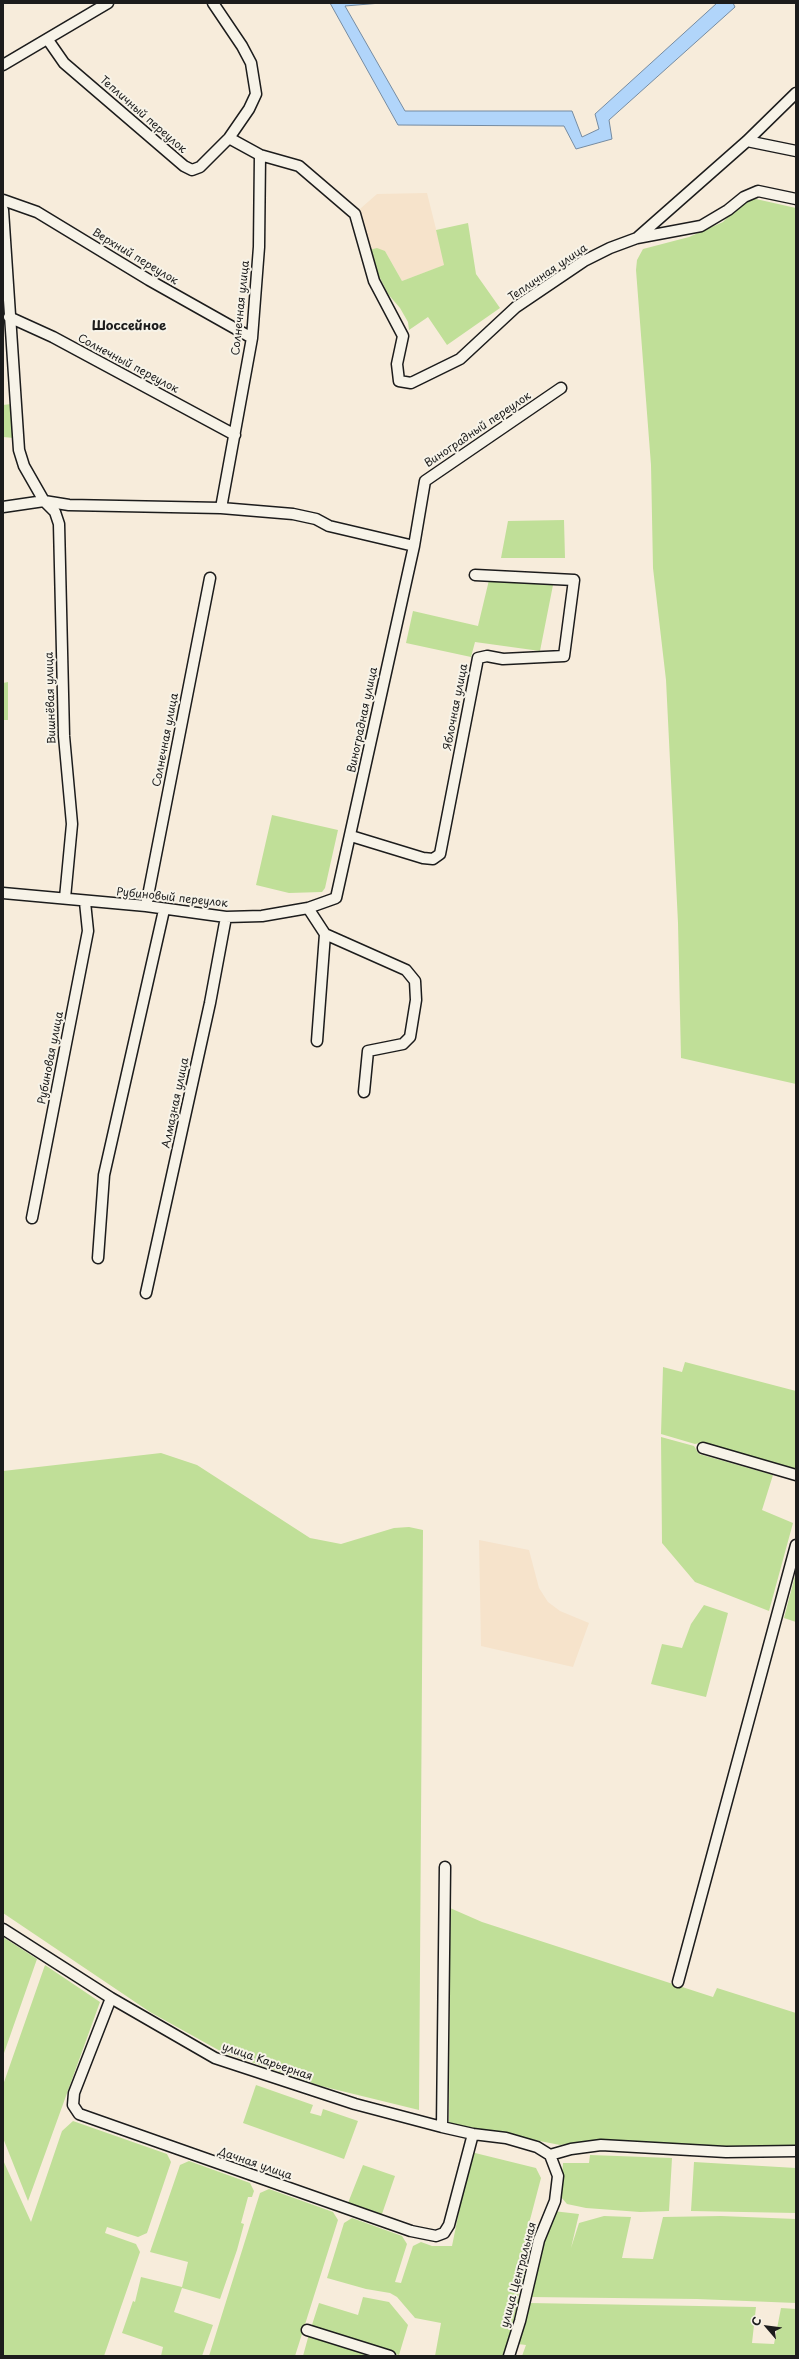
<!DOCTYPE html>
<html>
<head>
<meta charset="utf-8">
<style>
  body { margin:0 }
  #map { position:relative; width:799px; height:2359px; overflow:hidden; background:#f7ecdb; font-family:"Playpen Sans",sans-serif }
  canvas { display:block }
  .frame { position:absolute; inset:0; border:4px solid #1c1c1c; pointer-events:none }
  .north { position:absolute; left:747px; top:2307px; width:40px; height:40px; -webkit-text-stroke:3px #f7f3e8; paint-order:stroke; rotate:298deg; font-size:11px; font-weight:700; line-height:16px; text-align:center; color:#1c1c1c }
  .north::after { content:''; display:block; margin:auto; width:14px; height:18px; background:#1c1c1c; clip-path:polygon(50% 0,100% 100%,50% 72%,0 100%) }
</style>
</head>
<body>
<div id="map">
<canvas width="799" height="2359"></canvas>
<div class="frame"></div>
<div class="north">С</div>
</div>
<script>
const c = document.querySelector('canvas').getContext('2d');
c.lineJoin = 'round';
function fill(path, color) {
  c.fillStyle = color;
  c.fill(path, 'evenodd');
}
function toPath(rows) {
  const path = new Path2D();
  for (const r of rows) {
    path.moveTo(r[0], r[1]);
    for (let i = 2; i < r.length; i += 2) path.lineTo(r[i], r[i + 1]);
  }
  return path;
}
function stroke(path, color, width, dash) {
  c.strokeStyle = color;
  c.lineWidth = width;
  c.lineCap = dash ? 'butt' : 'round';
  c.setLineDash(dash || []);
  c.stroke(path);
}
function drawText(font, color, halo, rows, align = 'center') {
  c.font = font + ' "Playpen Sans",sans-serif';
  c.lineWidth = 4;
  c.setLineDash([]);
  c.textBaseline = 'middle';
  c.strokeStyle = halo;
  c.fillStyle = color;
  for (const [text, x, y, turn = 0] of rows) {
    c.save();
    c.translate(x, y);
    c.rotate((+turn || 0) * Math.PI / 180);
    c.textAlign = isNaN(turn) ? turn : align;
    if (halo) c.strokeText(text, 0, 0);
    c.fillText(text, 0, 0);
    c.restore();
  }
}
fill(toPath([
  [427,193,445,265,402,281,385,251,365,251,355,216,361,208,377,194],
  [479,1540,529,1550,539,1588,548,1602,560,1611,589,1623,573,1667,481,1646]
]), '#f6e3cb');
fill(toPath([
  [747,197,796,208,796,1084,681,1058,678,923,666,680,653,568,651,465,636,270,637,260,643,249,689,237,723,222],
  [468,223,476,274,500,308,447,345,428,317,409,330,408,322,400,308,388,294,380,278,375,279,365,251,377,248,385,251,402,281,444,265,436,230],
  [11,404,14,438,3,437,3,405],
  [564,520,565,558,501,558,508,521],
  [489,580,553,585,540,651,475,642,471,657,406,643,413,611,478,626],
  [8,682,8,720,3,720,3,683],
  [272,815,338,830,325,888,322,892,289,893,256,885],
  [685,1362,796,1391,796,1469,703,1442,695,1444,661,1434,663,1367,682,1372],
  [661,1437,694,1446,699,1454,773,1475,762,1510,793,1523,769,1611,695,1582,662,1543],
  [161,1453,197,1465,310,1538,341,1544,394,1528,409,1527,423,1530,419,2110,321,2086,222,2052,150,2012,3,1913,3,1471],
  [796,1572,796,1622,784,1618],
  [704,1605,728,1613,706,1697,651,1684,662,1644,682,1648,691,1624],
  [450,1908,482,1922,713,1997,717,1988,796,2013,796,2146,728,2148,598,2140,560,2145,449,2123],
  [3,1937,37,1959,3,2056],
  [45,1965,100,2002,28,2201,3,2138,3,2085],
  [256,2085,313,2105,310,2113,321,2116,323,2109,358,2121,344,2159,243,2123],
  [73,2121,167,2154,171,2162,147,2233,138,2237,107,2227,105,2233,136,2244,140,2252,104,2356,3,2356,3,2160,31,2222,62,2131],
  [471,2152,536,2168,541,2178,526,2235,535,2238,524,2283,521,2282,518,2298,519,2299,504,2356,435,2356,441,2323,415,2318,397,2297,390,2293,366,2289,327,2278,344,2223,352,2218,402,2236,407,2244,395,2282,401,2283,413,2246,421,2242,432,2246,452,2246],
  [590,2155,672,2158,669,2211,640,2212,586,2208,567,2204,561,2197,563,2163,589,2163],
  [189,2161,250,2183,254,2191,252,2197,248,2197,241,2223,244,2224,237,2250,220,2299,182,2288,174,2312,213,2325,202,2356,161,2356,163,2347,122,2333,133,2301,135,2302,141,2277,182,2287,188,2262,150,2252,180,2165],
  [694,2162,796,2168,796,2213,691,2211],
  [363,2165,395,2176,382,2214,348,2203],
  [269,2189,333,2212,338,2220,295,2356,209,2356,260,2193],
  [553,2211,579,2214,571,2248,579,2223,604,2216,631,2217,622,2258,624,2258,653,2259,663,2217,721,2216,796,2219,796,2303,697,2299,530,2297],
  [363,2297,389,2302,408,2325,399,2355,311,2328,319,2303,358,2315],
  [529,2303,756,2307,752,2343,774,2344,781,2308,796,2309,796,2356,522,2356,526,2345,518,2344],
  [309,2334,380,2356,303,2356]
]), '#c0df98');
const water = toPath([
  [330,3,381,3,345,6,405,111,572,111,582,137,599,129,595,114,717,3,733,3,735,7,609,120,612,139,576,149,564,126,398,125,330,3]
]);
fill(water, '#b1d5fa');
stroke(water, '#758ba1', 1);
const minor = toPath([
  [48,40,64,63,184,166,192,170,200,167,229,138,249,109,256,94,251,63,242,46,213,3],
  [3,65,108,3],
  [229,138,260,155,299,166,355,214,374,281,403,336,397,364,399,381,411,383,460,359,516,307,584,261,610,248,637,238,701,226,728,210,744,197,758,191,796,199],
  [747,141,796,151],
  [3,200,37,212,149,280,252,338],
  [3,210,19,450,24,466,44,501,55,512,59,524,64,736,72,824,65,898],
  [637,238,747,141,796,93],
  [9,317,53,337,235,435],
  [3,507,44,501,69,505,221,508,293,514,316,519,329,526,414,546],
  [221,508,252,338,259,247,260,155],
  [351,836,423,858,433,859,440,854,478,658,487,656,503,659,564,656,574,580,475,575],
  [3,893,146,906,226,917,262,916,308,908,336,898,414,546,425,481,561,388],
  [146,906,210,578],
  [308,908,325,934,317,1041],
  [325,934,406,970,415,981,416,1000,410,1037,403,1044,368,1051,364,1092],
  [32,1218,88,931,85,902],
  [98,1258,104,1175,164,910],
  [146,1293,210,1003,226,917],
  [703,1448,796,1475],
  [3,1929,111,1998,215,2058,355,2104,442,2127,473,2134,506,2138,537,2147,550,2155],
  [678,1982,796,1545],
  [111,1998,74,2093,73,2105,79,2114,411,2231,436,2236,444,2233,449,2225,473,2134],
  [442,2127,445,1867],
  [550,2155,571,2149,601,2145,726,2152,796,2151],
  [307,2330,390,2356],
  [509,2356,520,2321,539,2240,555,2201,558,2176,550,2155]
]);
stroke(minor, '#1c1c1c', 13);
stroke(minor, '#f7f3e8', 10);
drawText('11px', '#1c1c1c', '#f7f3e8', [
  ["Тепличный переулок",143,115,41],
  ["Верхний переулок",135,257,31],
  ["Тепличная улица",548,273,-34],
  ["Солнечная улица",241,308,-84],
  ["Солнечный переулок",128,364,28],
  ["Виноградный переулок",478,430,-34],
  ["Вишнёвая улица",51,698,-92],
  ["Яблочная улица",456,707,-79],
  ["Виноградная улица",363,720,-78],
  ["Солнечная улица",166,740,-79],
  ["Рубиновый переулок",172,898,6],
  ["Рубиновая улица",51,1058,-79],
  ["Алмазная улица",176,1103,-78],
  ["улица Карьерная",267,2062,19],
  ["Дачная улица",255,2164,19],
  ["улица Центральная",519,2275,-75]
]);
drawText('bold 13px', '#1c1c1c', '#f7f3e8', [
  ["Шоссейное",129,326]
]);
</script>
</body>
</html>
